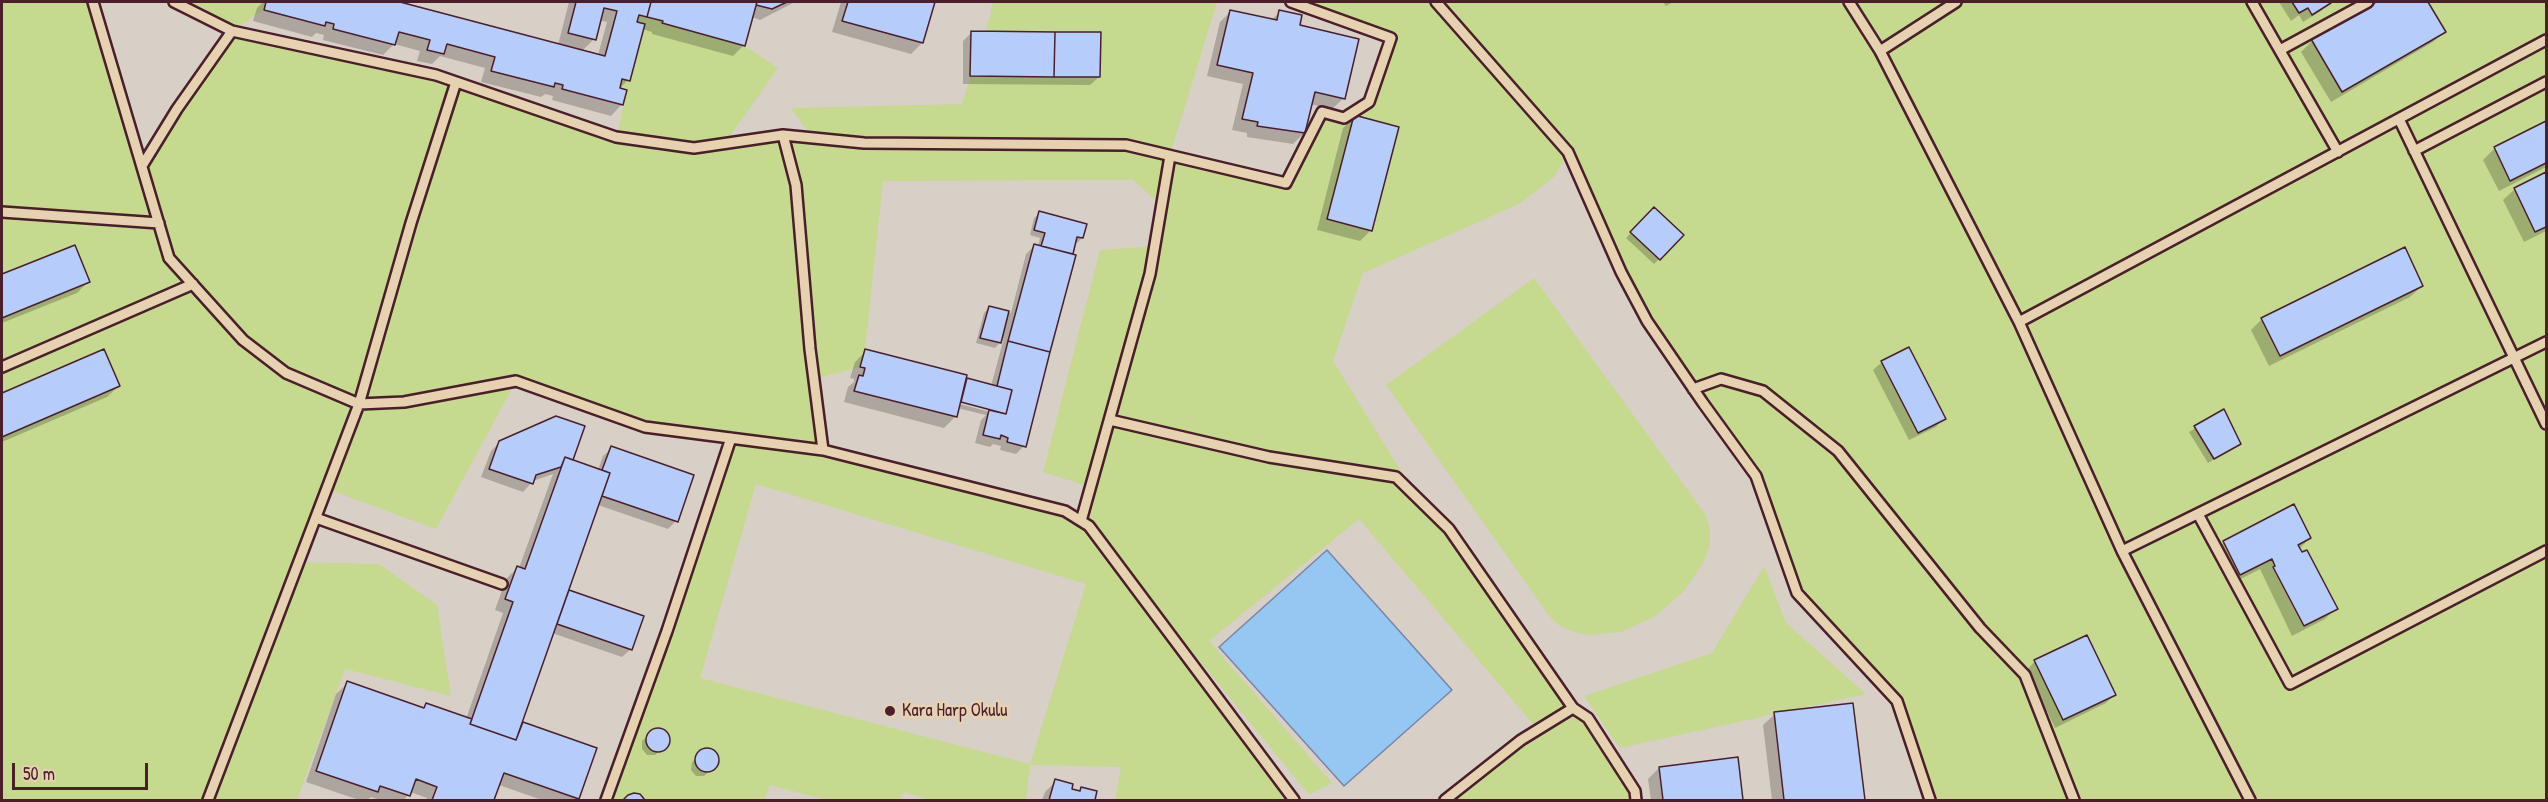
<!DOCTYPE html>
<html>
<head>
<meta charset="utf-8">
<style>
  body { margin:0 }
  #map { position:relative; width:2548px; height:802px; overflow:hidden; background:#d8d0c7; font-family:"Patrick Hand",sans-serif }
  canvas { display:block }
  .frame { position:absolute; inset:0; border:3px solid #4a1f2b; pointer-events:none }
  .scale { position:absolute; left:12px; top:763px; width:136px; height:27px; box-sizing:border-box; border:3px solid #4a1f2b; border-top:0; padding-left:8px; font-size:18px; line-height:21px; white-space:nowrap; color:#4a1f2b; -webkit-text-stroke:4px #e6d1b0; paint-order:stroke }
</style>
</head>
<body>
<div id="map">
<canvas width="2548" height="802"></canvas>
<div class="frame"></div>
<div class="scale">50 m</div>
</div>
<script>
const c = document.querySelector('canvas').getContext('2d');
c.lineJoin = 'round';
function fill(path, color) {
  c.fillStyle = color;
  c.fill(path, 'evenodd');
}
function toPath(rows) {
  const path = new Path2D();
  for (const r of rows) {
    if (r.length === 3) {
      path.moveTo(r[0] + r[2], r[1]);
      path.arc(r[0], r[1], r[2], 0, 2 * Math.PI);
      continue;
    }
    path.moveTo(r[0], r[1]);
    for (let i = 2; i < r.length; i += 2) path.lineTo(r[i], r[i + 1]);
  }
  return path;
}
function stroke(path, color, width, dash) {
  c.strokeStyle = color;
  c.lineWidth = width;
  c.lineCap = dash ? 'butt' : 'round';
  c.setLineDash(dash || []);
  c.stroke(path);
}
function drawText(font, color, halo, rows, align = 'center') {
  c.font = font + ' "Patrick Hand",sans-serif';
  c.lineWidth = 5;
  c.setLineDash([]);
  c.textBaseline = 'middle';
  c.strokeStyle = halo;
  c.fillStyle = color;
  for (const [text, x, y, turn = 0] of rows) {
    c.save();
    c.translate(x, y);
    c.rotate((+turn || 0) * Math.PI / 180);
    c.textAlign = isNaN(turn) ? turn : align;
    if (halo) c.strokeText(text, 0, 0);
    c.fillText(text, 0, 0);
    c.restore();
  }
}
fill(toPath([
  [2,2,95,2,142,165,232,31,174,2,266,2,264,10,233,30,436,75,617,136,627,90,620,88,622,79,630,81,645,25,637,22,639,15,663,21,662,24,745,46,778,68,725,143,812,137,791,108,962,104,990,17,992,2,1217,2,1170,155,1285,183,1322,112,1344,118,1369,102,1391,38,1291,2,2546,2,2546,800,1930,800,1897,701,1797,593,1756,476,1647,321,1568,153,1554,177,1519,204,1363,273,1333,361,1401,471,1286,458,1396,477,1449,529,1573,708,1588,718,1636,800,1445,800,1537,729,1359,519,1209,641,1332,783,1309,795,1090,526,1294,800,1115,800,1121,767,1030,765,1026,800,929,800,904,792,900,800,827,800,770,785,764,800,606,800,731,438,645,427,516,381,436,529,327,489,300,562,379,564,437,605,451,696,345,669,297,800,2,800],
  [1133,180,1161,205,1155,246,1100,250,1043,472,1090,487,1081,521,1065,511,823,450,814,379,860,367,865,349,883,181],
  [756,484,1086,584,1030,764,700,678],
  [1534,278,1705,514,1710,529,1710,546,1703,563,1684,591,1656,616,1621,632,1589,635,1574,632,1560,626,1550,617,1386,385],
  [1764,566,1786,623,1866,694,1620,748,1584,696,1712,653]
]), '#c5d98f');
const water = toPath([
  [1327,550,1452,690,1344,786,1219,647,1327,550]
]);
fill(water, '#96c7f2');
stroke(water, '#7884a2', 1.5);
fill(toPath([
  [263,2,394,2,558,45,569,2,795,2,760,20,752,17,744,45,733,56,652,34,652,32,642,29,628,80,619,89,622,104,611,116,552,100,553,96,545,94,541,97,481,82,485,68,440,56,432,64,417,61,420,51,394,44,383,55,323,40,324,35,316,33,312,37,253,21,257,8],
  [599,20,607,22,598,55,582,51,594,39],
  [841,2,933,2,922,43,911,54,832,32],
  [1663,2,1673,2,1666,6],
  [2279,2,2328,2,2329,3,2321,11,2303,22,2299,15,2291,21],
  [2379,2,2426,2,2444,31,2433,42,2331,102,2301,52,2312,41],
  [1231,11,1271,20,1280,12,1298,26,1344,98,1332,109,1310,104,1304,133,1293,144,1247,137,1247,133,1232,130,1243,84,1207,76,1220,22],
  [972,32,1099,77,1090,85,963,84,963,41],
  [1354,117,1371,230,1360,241,1317,230,1343,128],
  [2546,123,2546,167,2499,191,2483,160,2495,148],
  [2546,173,2546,231,2524,242,2503,200,2515,189],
  [1654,209,1682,236,1654,264,1626,238],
  [1040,213,1082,238,1077,243,1074,242,1024,446,1016,454,1000,450,1001,446,993,444,990,447,975,443,981,420,986,415,957,408,955,417,944,428,844,402,848,387,854,382,854,379,850,378,855,362,866,351,964,384,967,380,991,386,1004,338,995,348,976,343,984,313,989,307,1011,313,1026,254,1034,246,1038,247,1040,238,1030,235,1034,218],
  [954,399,992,409,990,412,953,402],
  [74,247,88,282,77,293,2,323,2,275],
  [2422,286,2410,297,2269,366,2251,330,2262,319],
  [104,351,119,386,107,397,2,442,2,394],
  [1882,362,1944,418,1936,427,1909,440,1873,370],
  [2223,411,2239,444,2208,463,2189,432],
  [556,417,570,461,598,470,603,456,612,448,676,521,668,529,598,505,566,596,570,592,631,649,622,657,552,633,521,723,595,749,578,798,575,800,542,800,499,785,494,800,426,800,427,798,410,792,404,800,380,800,371,797,367,800,359,800,306,782,336,694,348,683,422,709,426,705,466,719,503,613,495,610,506,579,517,568,519,568,553,474,533,481,523,492,481,477,491,451,500,442],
  [2310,538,2299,549,2336,608,2325,619,2292,636,2260,569,2229,585,2213,553,2224,542],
  [2035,661,2114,695,2106,703,2055,728,2027,670],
  [1852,704,1863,800,1772,800,1763,725,1775,714],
  [654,730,662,730,667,736,667,744,655,755,647,755,642,749,642,741],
  [704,751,712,751,717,757,716,765,704,776,696,776,691,770,692,762],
  [1737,759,1742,800,1651,800,1648,779,1659,768],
  [1056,781,1070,790,1078,792,1081,788,1095,792,1093,800,1042,800,1045,792]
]), '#0003');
const building = toPath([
  [266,2,400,2,605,56,617,11,604,8,596,40,568,33,576,2,651,2,647,17,639,15,637,22,645,24,630,81,622,79,620,88,627,90,623,105,562,89,563,85,555,83,554,87,491,71,495,57,447,44,444,54,427,50,430,40,399,32,395,45,333,29,334,24,326,22,325,26,264,10,266,2],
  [651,2,757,2,745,46,662,23,663,21,647,17,651,2],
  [757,2,787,2,772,9,756,5,757,2],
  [848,2,935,2,923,43,842,21,848,2],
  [2292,2,2330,2,2331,3,2312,15,2308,8,2299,13,2292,2],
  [2376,2,2428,2,2446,32,2342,92,2311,39,2376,2],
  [1230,10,1277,20,1279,10,1302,15,1300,25,1359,39,1345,99,1315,92,1305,133,1257,126,1258,122,1242,119,1253,73,1217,65,1230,10],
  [971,31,1055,32,1054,77,970,76,971,31],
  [1055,32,1101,32,1100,77,1054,77,1055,32],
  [1354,115,1399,127,1372,231,1327,219,1354,115],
  [2546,121,2546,163,2510,181,2494,147,2546,121],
  [2546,172,2546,227,2535,232,2514,188,2546,172],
  [1654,207,1684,235,1660,260,1630,232,1654,207],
  [1039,211,1087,224,1083,238,1077,237,1073,254,1041,246,1045,233,1034,230,1039,211],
  [1034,244,1076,255,1050,352,1008,341,1034,244],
  [75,245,90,282,2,318,2,274,75,245],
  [2405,247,2423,286,2280,356,2261,318,2405,247],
  [989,306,1009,311,1001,343,980,338,989,306],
  [1008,341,1050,352,1026,447,1007,442,1008,438,1001,435,1000,439,983,435,989,410,1006,414,1012,390,997,386,1008,341],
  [1909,347,1946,419,1918,433,1881,361,1909,347],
  [104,349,120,386,2,437,2,393,104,349],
  [865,349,967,375,957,417,854,391,859,375,863,376,865,368,860,367,865,349],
  [967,378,1012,390,1006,414,961,402,967,378],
  [2224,409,2241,444,2214,459,2194,426,2224,409],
  [556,416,585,426,573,460,565,457,561,467,536,475,533,484,489,469,499,441,556,416],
  [611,446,694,475,678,522,602,496,610,473,602,470,611,446],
  [565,457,610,473,516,740,470,724,513,602,505,599,517,566,525,569,565,457],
  [2294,504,2311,538,2298,545,2302,552,2307,550,2338,609,2304,626,2273,567,2275,566,2272,559,2240,575,2223,541,2294,504],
  [569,590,644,616,632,650,557,624,569,590],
  [2087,635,2116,695,2063,720,2034,660,2087,635],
  [347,681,424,708,426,703,472,719,470,724,516,740,523,722,597,748,579,799,504,773,494,800,432,800,437,787,416,779,410,796,380,786,378,792,316,771,347,681],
  [1853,703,1865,800,1784,800,1774,712,1853,703],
  [658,740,12],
  [707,760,12],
  [1738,757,1743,800,1663,800,1659,767,1738,757],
  [1055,779,1073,784,1072,789,1080,791,1081,787,1097,791,1095,800,1049,800,1055,779],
  [634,793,640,794,645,800,623,800,628,795,634,793]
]);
fill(building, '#b6cdfc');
stroke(building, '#4a1f2b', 1.5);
const lane = toPath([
  [93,2,169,258,243,340,286,373,359,404,404,402,516,381,645,427,823,450,1065,511,1089,526,1294,800],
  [174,2,232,31,436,75,616,137,694,148,783,135,864,143,1126,145,1286,183,1322,112,1344,118,1369,102,1391,38,1291,2],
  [1436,2,1568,152,1621,272,1647,321,1703,403,1756,476,1797,593,1897,701,1930,800],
  [1849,2,1880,51,2019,322,2122,551,2250,800],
  [2252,2,2338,152],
  [2280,50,2368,2],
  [1880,51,1956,2],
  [2399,119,2546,424],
  [783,135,796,185,810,349,823,450],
  [2414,151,2546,82],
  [142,166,177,109,232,31],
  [2,212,159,223],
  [2019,322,2546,40],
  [2,367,193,284],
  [1693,389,1721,379,1763,391,1838,451,1980,628,2025,675,2074,800],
  [1110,420,1269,457,1396,477,1449,529,1573,708],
  [2198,514,2290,684,2546,551],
  [316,518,502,584],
  [1081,521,1150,274,1170,156],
  [2122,551,2546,342],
  [208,800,359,404,411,223,456,82],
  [606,800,667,631,731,438],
  [1445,800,1521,740,1573,708,1588,718,1635,791,1636,800]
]);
stroke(lane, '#4a1f2b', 14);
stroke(lane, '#e6d1b0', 9);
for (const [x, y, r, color] of [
  [890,711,6,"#4a1f2b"]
]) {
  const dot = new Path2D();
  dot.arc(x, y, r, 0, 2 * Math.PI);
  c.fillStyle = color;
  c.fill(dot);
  stroke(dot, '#e6d1b0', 2);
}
drawText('18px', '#4a1f2b', '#e6d1b0', [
  ["Kara Harp Okulu",902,711]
], 'left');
</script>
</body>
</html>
